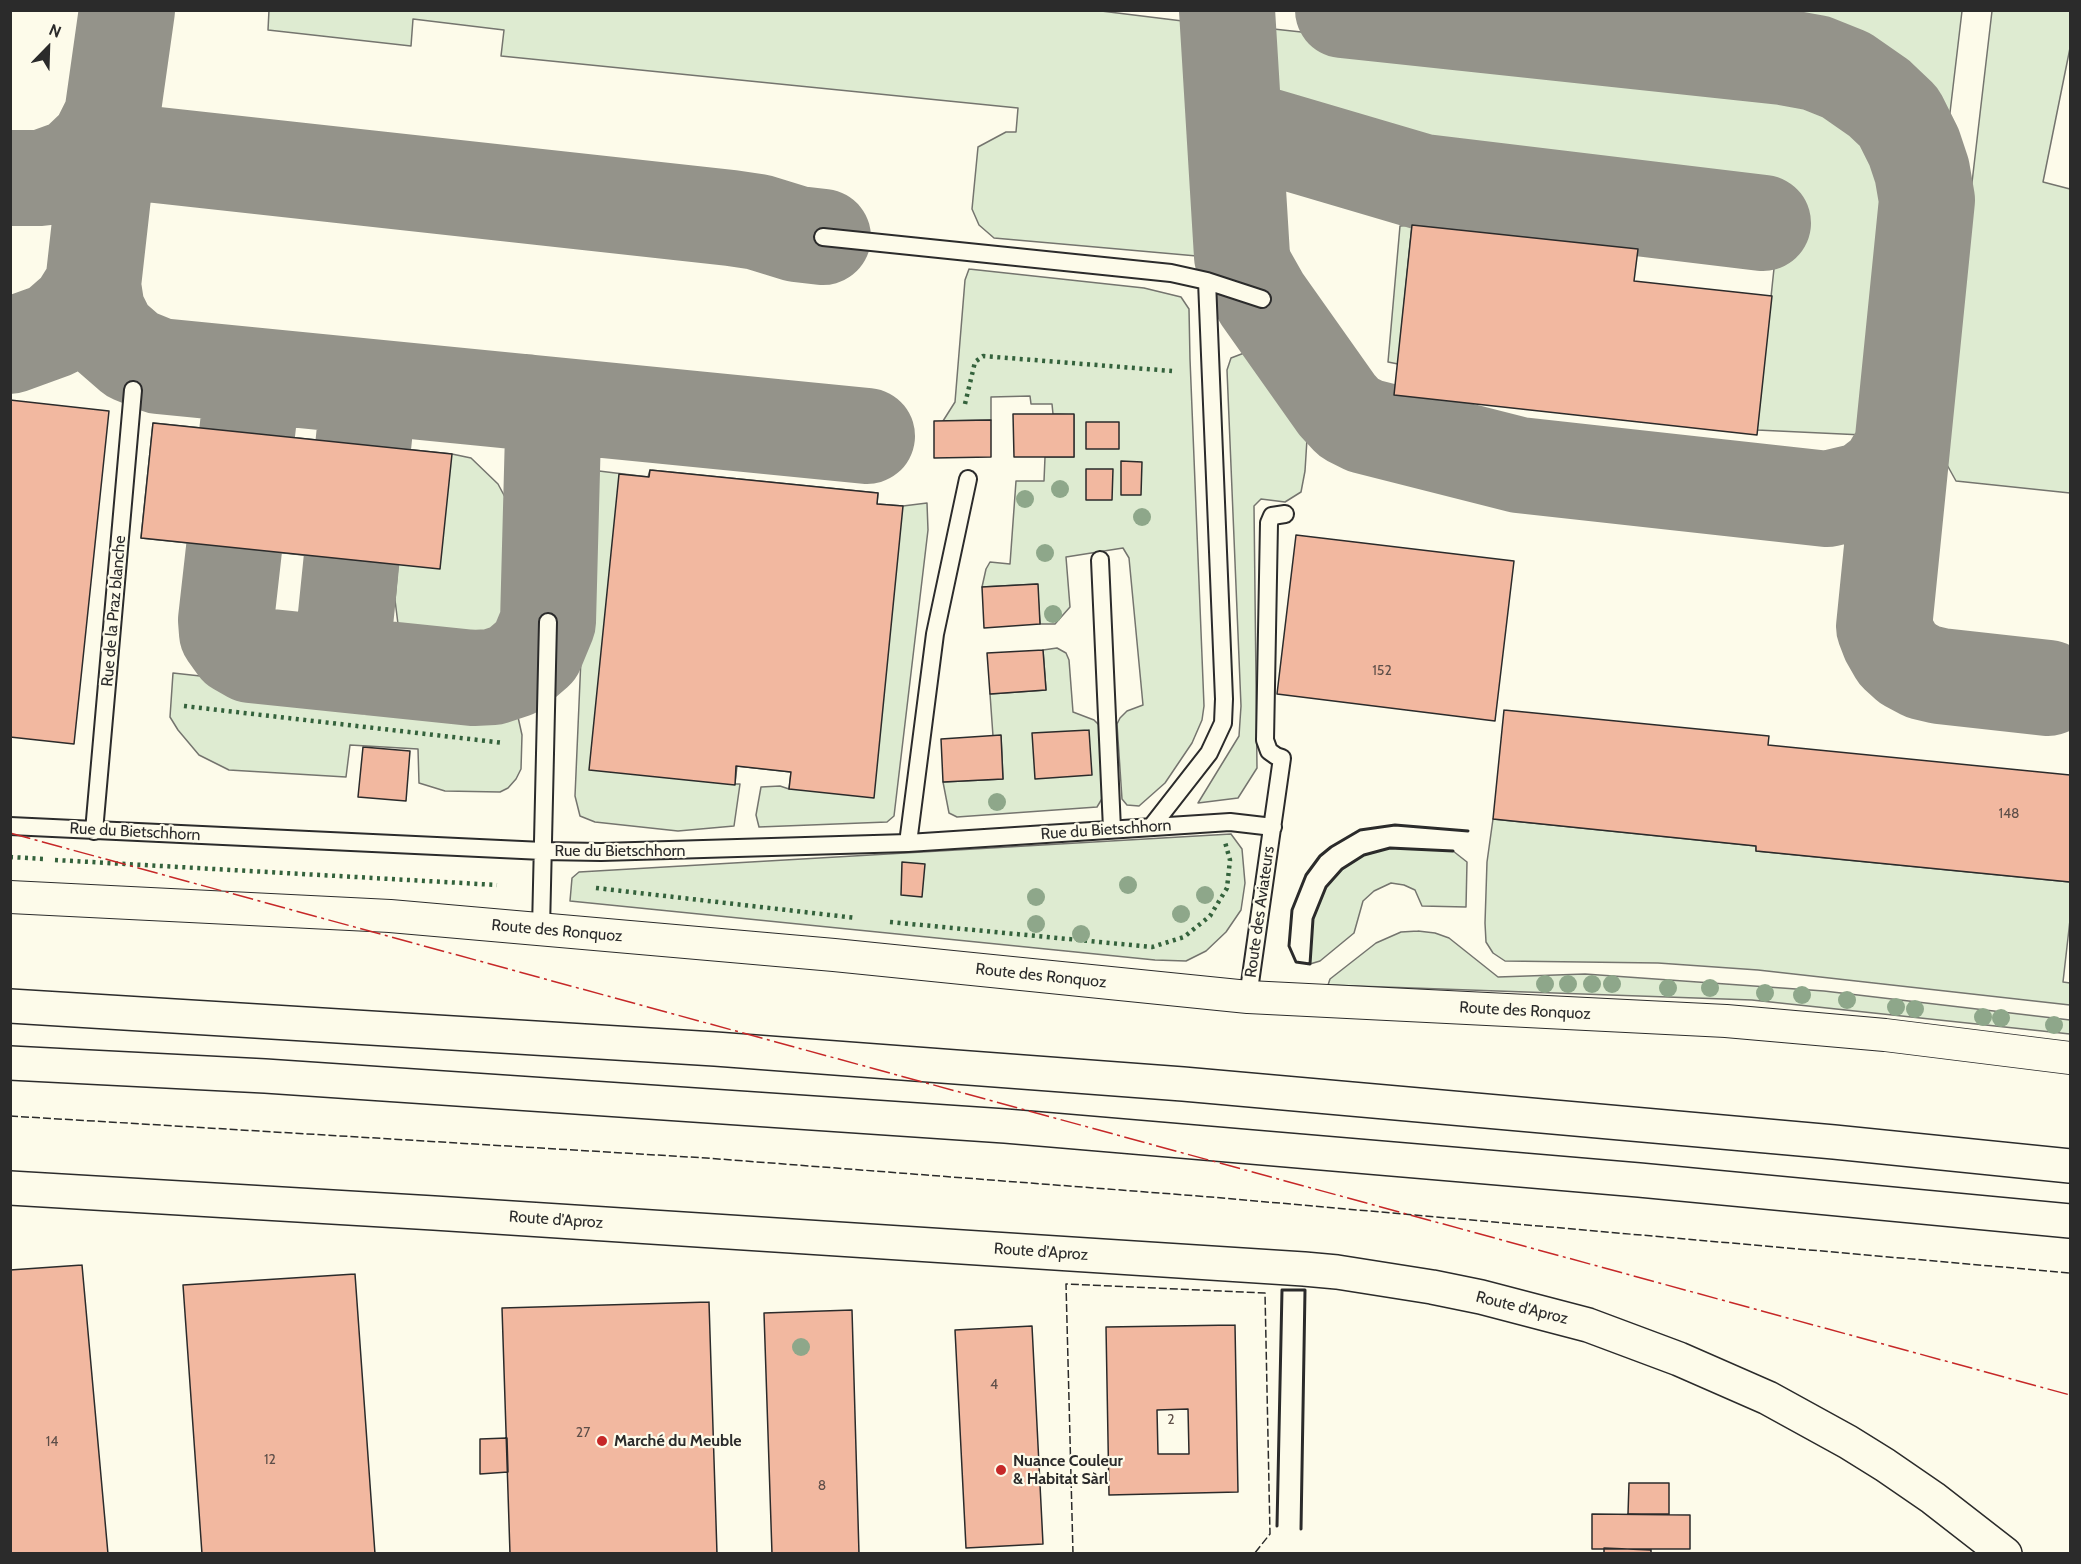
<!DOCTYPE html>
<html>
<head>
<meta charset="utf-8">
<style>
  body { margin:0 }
  #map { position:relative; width:2081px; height:1564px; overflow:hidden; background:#fdfbea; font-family:Cabin,sans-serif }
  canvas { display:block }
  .frame { position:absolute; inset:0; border:12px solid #2b2b2b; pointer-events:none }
  .north { position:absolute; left:18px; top:18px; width:60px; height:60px; -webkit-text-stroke:4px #fdfbea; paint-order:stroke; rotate:23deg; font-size:16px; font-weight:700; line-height:24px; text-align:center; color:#2b2b2b }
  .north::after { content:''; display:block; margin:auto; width:21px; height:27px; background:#2b2b2b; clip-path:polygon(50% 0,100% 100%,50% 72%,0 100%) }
</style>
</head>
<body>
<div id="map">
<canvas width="2081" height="1564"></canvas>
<div class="frame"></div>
<div class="north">N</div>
</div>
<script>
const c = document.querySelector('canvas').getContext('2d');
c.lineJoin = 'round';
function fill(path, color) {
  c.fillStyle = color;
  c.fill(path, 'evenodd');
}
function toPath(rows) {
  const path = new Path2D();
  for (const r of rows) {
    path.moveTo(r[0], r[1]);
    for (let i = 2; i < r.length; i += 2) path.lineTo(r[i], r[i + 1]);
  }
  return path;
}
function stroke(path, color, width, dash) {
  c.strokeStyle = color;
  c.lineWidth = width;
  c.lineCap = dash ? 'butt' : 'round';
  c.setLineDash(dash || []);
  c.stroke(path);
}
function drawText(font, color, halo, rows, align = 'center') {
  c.font = font + ' Cabin,sans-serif';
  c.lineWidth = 4.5;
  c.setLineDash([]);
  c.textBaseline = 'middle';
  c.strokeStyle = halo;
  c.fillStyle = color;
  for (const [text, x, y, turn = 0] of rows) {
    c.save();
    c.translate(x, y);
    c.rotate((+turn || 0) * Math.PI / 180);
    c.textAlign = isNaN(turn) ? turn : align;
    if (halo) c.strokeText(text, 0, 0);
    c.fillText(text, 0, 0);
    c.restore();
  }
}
const green = toPath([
  [269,10,1093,10,1207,24,1213,36,1227,258,1225,269,1219,267,1208,257,994,238,979,225,972,209,978,147,1006,132,1016,132,1018,108,501,56,504,30,413,19,411,46,268,30,269,10],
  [1594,11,1962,11,1949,121,1937,101,1914,73,1883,48,1856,38,1594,11],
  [1992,11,2070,11,2070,48,2043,182,2070,189,2070,493,1956,481,1946,463,1971,191,1992,11],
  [1255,27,1755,81,1788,86,1816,99,1833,110,1851,122,1870,145,1883,175,1888,195,1863,435,1757,430,1781,202,1430,160,1402,160,1273,124,1261,118,1249,107,1247,37,1250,30,1255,27],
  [1412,225,1398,364,1388,362,1400,226,1412,225],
  [969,269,1144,288,1181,297,1189,309,1190,359,1204,706,1202,720,1192,743,1165,783,1139,806,1127,805,1122,799,1117,724,1120,718,1127,711,1143,705,1129,558,1123,548,1066,557,1070,607,1055,624,1040,624,1037,584,982,587,986,569,990,562,1010,564,1016,481,1044,481,1045,457,1074,457,1074,415,1053,414,1052,404,1031,404,1030,396,991,397,991,420,943,421,955,402,965,280,969,269],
  [1252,350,1271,354,1299,389,1308,423,1305,471,1301,492,1285,502,1261,499,1254,506,1257,768,1238,798,1198,803,1239,736,1241,706,1227,370,1231,358,1252,350],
  [153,423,452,454,471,458,498,484,513,512,518,540,510,612,494,636,475,646,461,649,416,642,398,624,395,600,398,565,141,538,153,423],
  [650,470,878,493,877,504,903,506,927,503,928,530,894,816,887,822,759,827,756,815,761,787,780,786,789,789,791,772,737,766,735,784,740,784,734,826,678,831,595,822,580,816,575,796,589,474,599,471,648,477,650,470],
  [1057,648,1066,653,1069,660,1073,712,1094,720,1100,726,1103,797,1097,807,957,817,949,813,943,782,1003,779,1001,736,993,736,990,694,1046,690,1043,650,1057,648],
  [173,673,510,710,518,717,522,735,521,769,516,779,508,788,500,792,445,791,419,783,418,749,350,745,346,777,229,770,199,755,178,730,170,717,173,673],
  [1493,819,1756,846,1756,851,2070,882,2070,920,2063,982,2070,983,2070,1005,1758,970,1658,963,1505,961,1493,953,1486,942,1485,923,1487,862,1493,819],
  [1231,834,1242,849,1245,883,1241,910,1226,932,1206,951,1186,961,1155,960,570,901,572,878,579,872,1231,834],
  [1390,848,1453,851,1467,862,1466,907,1422,906,1415,890,1404,885,1391,883,1374,891,1363,901,1354,933,1320,961,1310,964,1313,919,1326,887,1342,869,1364,855,1390,848],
  [1418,931,1435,933,1449,938,1498,977,1585,974,1824,991,2070,1020,2070,1034,1752,1000,1328,985,1330,979,1376,943,1401,932,1418,931]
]);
fill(green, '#deebd1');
stroke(green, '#74746e', 1.5);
stroke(toPath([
  [127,10,112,116,93,285,97,311,109,335,132,355,159,366,867,436],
  [1227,10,1242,256,1245,269,1262,299,1337,405,1349,418,1365,426,1519,465,1827,499,1865,490,1887,473,1902,448],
  [1343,10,1783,57,1816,63,1846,75,1879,98,1899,117,1914,147,1922,171,1927,200,1884,627,1889,640,1897,654,1908,664,1923,672,1940,676,2048,688],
  [1233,105,1239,121,1250,131,1423,182,1763,223],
  [112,116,121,136,132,148,148,154,731,218,758,222,797,234,823,237],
  [10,178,42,178,75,166,98,144,112,116],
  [10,346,54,330,78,309,93,285],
  [249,416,226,620,227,633,237,647,251,655,473,678,493,677,514,670,536,651,548,622,553,433,547,418,526,402],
  [365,428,344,634,345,647,353,657,367,667]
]), '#94938a', 96);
const building = toPath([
  [1412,225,1638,249,1634,281,1772,296,1757,435,1394,395,1412,225],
  [10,400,109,411,74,744,10,737,10,400],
  [1013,414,1074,414,1074,457,1014,457,1013,414],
  [991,420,991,457,934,458,934,421,991,420],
  [1086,422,1119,422,1119,449,1086,449,1086,422],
  [153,423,452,454,440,569,141,538,153,423],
  [1121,461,1142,462,1141,495,1121,495,1121,461],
  [1086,469,1113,469,1112,500,1086,500,1086,469],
  [650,470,878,493,877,504,903,506,874,798,789,789,791,772,736,766,735,785,589,770,619,474,649,477,650,470],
  [1296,535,1514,561,1495,721,1277,694,1296,535],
  [1038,584,1040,624,984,628,982,587,1038,584],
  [1043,650,1046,690,990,694,987,653,1043,650],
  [1504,710,1769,736,1768,745,2070,775,2070,882,1756,851,1756,846,1493,819,1504,710],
  [1089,730,1092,775,1035,779,1032,733,1089,730],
  [1001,735,1003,779,943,782,941,739,1001,735],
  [363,747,410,751,406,801,358,797,363,747],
  [902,862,925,864,922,897,901,895,902,862],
  [82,1265,108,1554,10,1554,10,1270,82,1265],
  [355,1274,375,1554,202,1554,183,1285,355,1274],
  [709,1302,717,1554,510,1554,502,1308,709,1302],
  [852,1310,859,1554,772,1554,764,1313,852,1310],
  [1235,1325,1238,1492,1109,1495,1106,1327,1235,1325],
  [1188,1409,1189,1454,1158,1454,1157,1410,1188,1409],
  [1032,1326,1043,1544,966,1548,955,1330,1032,1326],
  [507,1438,508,1472,480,1474,480,1439,507,1438],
  [1629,1483,1669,1483,1669,1514,1628,1514,1629,1483],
  [1592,1514,1690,1515,1690,1549,1592,1549,1592,1514],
  [1604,1548,1651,1550,1651,1554,1604,1554,1604,1548]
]);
fill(building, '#f2b8a0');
stroke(building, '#2b2b2b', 1.5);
const service = toPath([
  [823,237,1171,273,1207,281,1262,299],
  [1100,560,1112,829],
  [10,826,543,851,601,852,908,843,1230,822,1273,827],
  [1152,826,1209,753,1223,723,1224,699,1207,281],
  [94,831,133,390],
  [908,843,935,634,968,479],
  [541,929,548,622],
  [1248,997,1282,758,1276,756,1269,751,1265,740,1269,523,1272,516,1285,514]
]);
const minor = toPath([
  [10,897,390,916,834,955,1248,997,1726,1021,1885,1035,2070,1058]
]);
const tertiary = toPath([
  [10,1188,434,1213,1304,1269,1337,1272,1432,1287,1481,1297,1588,1325,1679,1359,1768,1398,1848,1442,1885,1465,1933,1498,2005,1554]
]);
const motorway = toPath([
  [10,1006,715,1049,1183,1084,1834,1142,2070,1166],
  [10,1063,265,1076,1005,1126,1639,1180,2070,1221]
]);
stroke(service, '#2b2b2b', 20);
stroke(minor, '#2b2b2b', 34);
stroke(tertiary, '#2b2b2b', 36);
stroke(motorway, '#2b2b2b', 36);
stroke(service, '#fdfbea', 16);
stroke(minor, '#fdfbea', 32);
stroke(tertiary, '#fdfbea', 33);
stroke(motorway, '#fdfbea', 33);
stroke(toPath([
  [965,404,975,362,983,356,1172,371],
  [184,706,504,743],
  [10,857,45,859],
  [55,860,497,885],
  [596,888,856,918],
  [890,922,1152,947,1184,937,1210,916,1227,888,1230,860,1225,842]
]), '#34623c', 4.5, [3, 4.5]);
stroke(toPath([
  [10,1116,706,1158,1211,1197,2070,1273],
  [1073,1554,1066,1284,1265,1293,1270,1534,1254,1554]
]), '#2b2b2b', 1.5, [8, 3]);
stroke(toPath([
  [1453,851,1390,848,1364,855,1342,869,1326,887,1313,919,1310,964,1296,962,1289,946,1292,910,1306,875,1320,856,1331,847,1360,830,1395,825,1468,831],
  [1277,1526,1282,1290,1305,1290,1301,1529]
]), '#2b2b2b', 3);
stroke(toPath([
  [10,833,2070,1395]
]), '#c62828', 1.5, [21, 4.5, 3, 4.5]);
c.fillStyle = '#8ea78a';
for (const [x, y] of [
  [1060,489],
  [1025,499],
  [1142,517],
  [1045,553],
  [1053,614],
  [997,802],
  [1128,885],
  [1205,895],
  [1036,897],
  [1181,914],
  [1036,924],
  [1081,934],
  [1545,984],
  [1568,984],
  [1592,984],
  [1612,984],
  [1668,988],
  [1710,988],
  [1765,993],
  [1802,995],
  [1847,1000],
  [1896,1007],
  [1915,1009],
  [1983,1017],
  [2001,1018],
  [2054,1025],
  [801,1347]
]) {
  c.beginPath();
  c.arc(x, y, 9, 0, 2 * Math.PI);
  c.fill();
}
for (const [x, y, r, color] of [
  [602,1441,6,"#c62828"],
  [1001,1470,6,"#c62828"]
]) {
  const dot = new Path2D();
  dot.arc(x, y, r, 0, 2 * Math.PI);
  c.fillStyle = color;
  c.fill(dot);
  stroke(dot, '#fdfbea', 2);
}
drawText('14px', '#5d4e48', null, [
  ["152",1382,671],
  ["148",2009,814],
  ["4",994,1385],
  ["2",1171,1420],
  ["27",583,1433],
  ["14",52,1442],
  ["12",270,1460],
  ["8",822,1486]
]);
drawText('16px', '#2b2b2b', '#fdfbea', [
  ["Rue de la Praz blanche",114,611,-85],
  ["Rue du Bietschhorn",1106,830,-4],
  ["Rue du Bietschhorn",135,832,3],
  ["Rue du Bietschhorn",620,851],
  ["Route des Aviateurs",1260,912,-82],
  ["Route des Ronquoz",557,931,5],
  ["Route des Ronquoz",1041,976,6],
  ["Route des Ronquoz",1525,1011,3],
  ["Route d'Aproz",556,1220,4],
  ["Route d'Aproz",1041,1252,4],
  ["Route d'Aproz",1522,1308,14]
]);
drawText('bold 16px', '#2b2b2b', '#fdfbea', [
  ["Marché du Meuble",614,1441],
  ["Nuance Couleur",1013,1461],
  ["& Habitat Sàrl",1013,1479]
], 'left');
</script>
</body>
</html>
